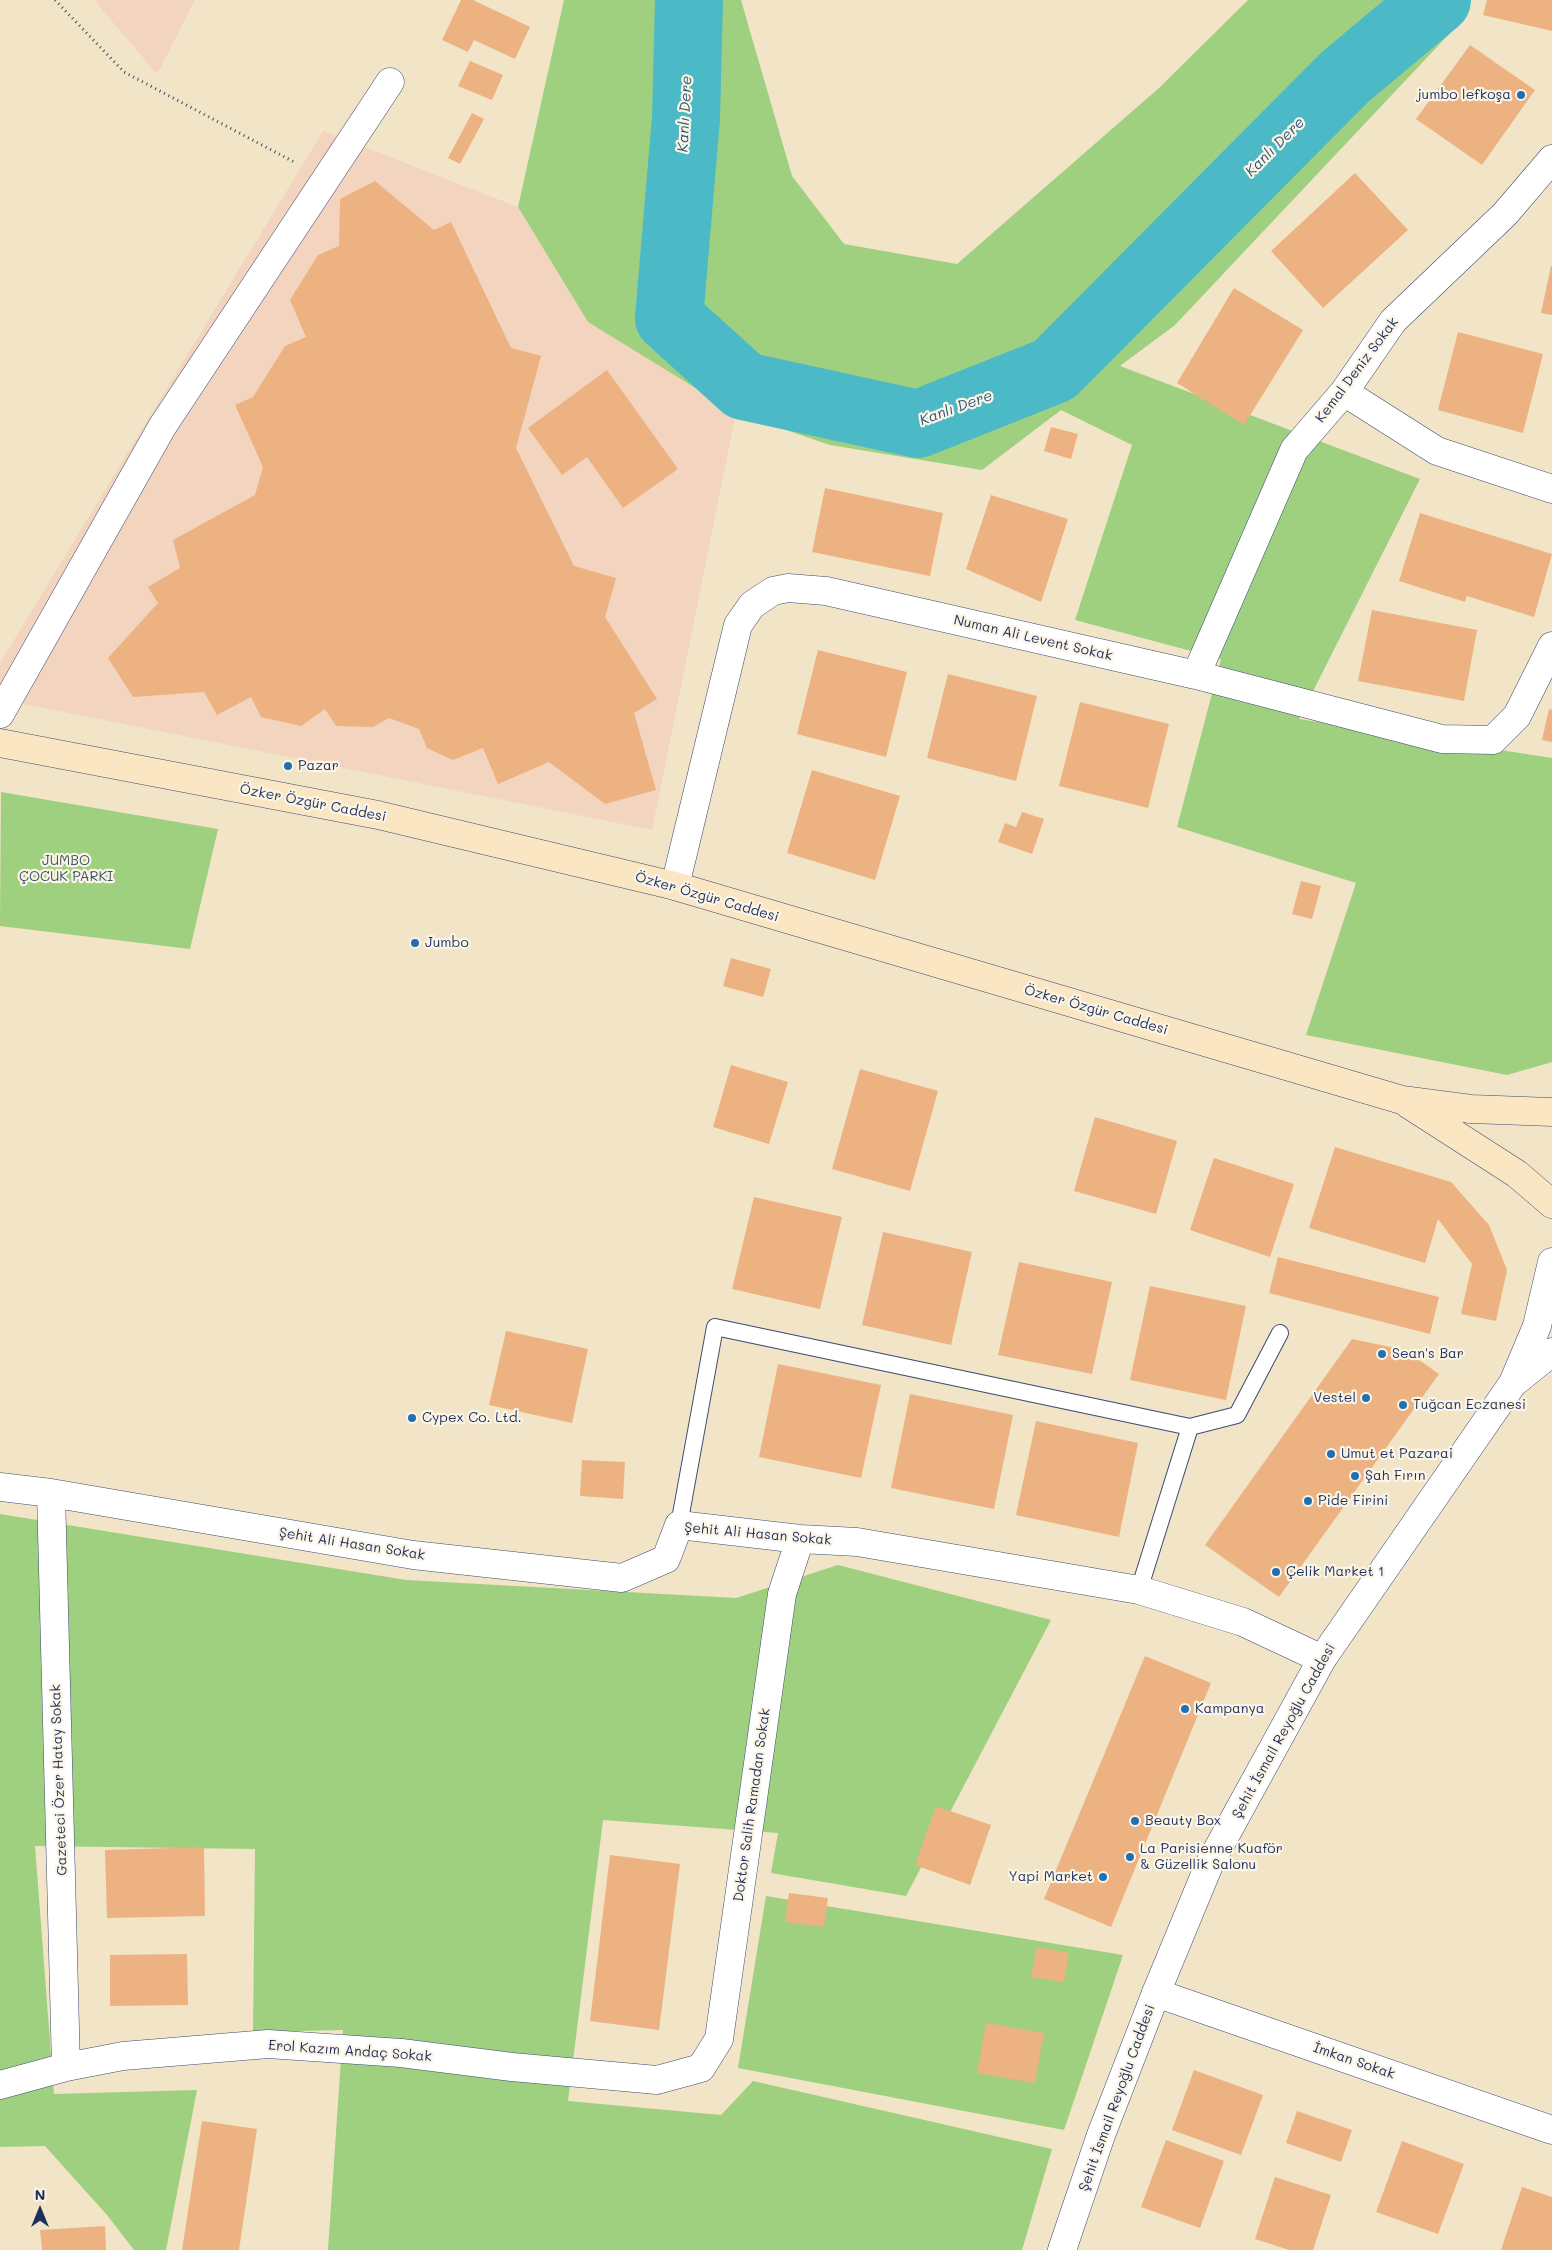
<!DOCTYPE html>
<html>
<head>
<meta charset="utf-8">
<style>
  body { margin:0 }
  #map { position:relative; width:1552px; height:2250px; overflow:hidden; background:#f2e4c7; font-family:Mali,sans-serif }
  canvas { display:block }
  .north { position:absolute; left:15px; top:2185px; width:50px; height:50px; -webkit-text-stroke:4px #fcf5e5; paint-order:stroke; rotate:0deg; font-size:14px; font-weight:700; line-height:20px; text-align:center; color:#1b2f5e }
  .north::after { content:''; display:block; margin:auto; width:18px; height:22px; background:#1b2f5e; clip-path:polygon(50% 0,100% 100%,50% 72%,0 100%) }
</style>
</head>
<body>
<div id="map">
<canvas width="1552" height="2250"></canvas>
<div class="north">N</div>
</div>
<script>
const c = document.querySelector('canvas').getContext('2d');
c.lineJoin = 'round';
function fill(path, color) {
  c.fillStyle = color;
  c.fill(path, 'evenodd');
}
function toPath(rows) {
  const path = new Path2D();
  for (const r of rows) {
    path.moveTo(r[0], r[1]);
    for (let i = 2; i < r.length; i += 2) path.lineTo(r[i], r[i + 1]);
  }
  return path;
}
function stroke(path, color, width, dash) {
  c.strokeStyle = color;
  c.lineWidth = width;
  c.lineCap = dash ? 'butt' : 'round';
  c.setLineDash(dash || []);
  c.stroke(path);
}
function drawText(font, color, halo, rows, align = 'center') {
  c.font = font + ' Mali,sans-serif';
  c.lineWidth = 4.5;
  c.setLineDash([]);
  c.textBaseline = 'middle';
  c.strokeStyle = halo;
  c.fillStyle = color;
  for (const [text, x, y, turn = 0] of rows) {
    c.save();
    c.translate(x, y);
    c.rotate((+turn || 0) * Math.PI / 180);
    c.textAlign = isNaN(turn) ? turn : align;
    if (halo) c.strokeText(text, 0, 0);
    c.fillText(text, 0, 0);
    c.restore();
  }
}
fill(toPath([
  [94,0,195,0,157,74],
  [323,131,518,207,588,322,736,413,652,830,0,699,0,663]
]), '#f3d4be');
fill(toPath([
  [564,0,741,0,792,176,844,244,957,264,1159,88,1248,0,1463,0,1453,30,1175,325,1120,366,1420,479,1299,719,1552,758,1552,1062,1507,1075,1306,1035,1356,883,1177,827,1221,659,1075,620,1132,445,1061,410,982,470,830,445,736,413,588,322,518,207],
  [1,792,218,829,190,949,0,926],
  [0,1514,406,1580,736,1598,838,1565,1051,1620,906,1896,771,1873,778,1833,603,1820,568,2101,721,2115,753,2081,1052,2149,1022,2250,328,2250,343,2030,253,2032,255,1849,35,1846,54,2094,197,2090,166,2250,134,2250,107,2215,45,2146,0,2147],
  [766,1896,1123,1955,1064,2130,738,2068]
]), '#9ed080');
stroke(toPath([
  [689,0,686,118,669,318,744,386,918,424,1054,370,1345,77,1437,0]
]), '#4cb9c6', 68);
fill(toPath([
  [461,0,473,0,530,27,515,59,474,40,468,52,442,40],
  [1487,0,1552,0,1552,31,1483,15],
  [1470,45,1535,90,1482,165,1416,119],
  [470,61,503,75,492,100,458,86],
  [472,113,484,119,460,164,448,158],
  [1355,173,1408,230,1323,308,1271,251],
  [375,181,434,230,451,222,511,348,541,356,516,448,574,566,616,578,605,617,657,699,634,713,656,790,605,804,549,762,498,784,483,748,453,760,427,748,419,729,389,718,373,727,336,726,325,709,301,726,261,717,251,697,217,715,204,692,133,697,108,658,158,603,148,587,180,568,173,540,255,495,263,467,235,405,253,397,285,346,306,337,290,300,318,255,339,246,340,199],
  [1551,266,1552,266,1552,315,1541,313],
  [1234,288,1303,330,1244,425,1177,383],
  [1458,332,1543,354,1523,433,1438,410],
  [607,370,678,469,623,508,587,457,562,475,528,428],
  [1051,427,1078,434,1071,459,1044,451],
  [825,488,943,513,930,576,812,552],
  [991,495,1068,519,1041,602,966,569],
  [1420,513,1552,554,1534,617,1467,596,1465,602,1399,581],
  [1372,610,1477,630,1464,701,1358,681],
  [818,650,907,672,886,757,797,734],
  [948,674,1037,696,1016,781,927,758],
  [1080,702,1169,724,1148,808,1059,786],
  [1549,709,1552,710,1552,742,1542,740],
  [812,770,900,796,875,880,787,853],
  [1022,812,1044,819,1032,854,998,842,1005,823,1016,827],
  [1301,881,1321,886,1312,919,1292,914],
  [731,958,771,969,763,997,723,986],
  [731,1065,788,1082,769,1144,713,1127],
  [860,1069,938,1091,910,1191,832,1169],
  [1095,1117,1177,1141,1156,1214,1074,1191],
  [1335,1147,1451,1182,1489,1225,1507,1270,1496,1321,1461,1314,1472,1264,1438,1219,1425,1263,1309,1228],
  [1214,1158,1294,1184,1270,1257,1190,1230],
  [754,1197,842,1217,820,1309,732,1289],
  [883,1232,972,1252,951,1345,862,1325],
  [1278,1257,1439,1297,1430,1334,1269,1293],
  [1019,1262,1112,1282,1092,1374,998,1355],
  [1150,1286,1246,1306,1226,1400,1130,1380],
  [506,1331,588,1349,572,1423,489,1405],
  [1352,1339,1405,1350,1439,1374,1279,1597,1205,1545],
  [778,1364,881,1385,861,1478,759,1457],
  [910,1394,1013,1415,994,1509,891,1488],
  [1036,1421,1138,1443,1119,1537,1016,1515],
  [582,1460,625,1462,623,1499,580,1496],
  [1145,1656,1211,1683,1111,1927,1044,1899],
  [936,1806,991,1825,970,1885,915,1865],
  [204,1847,205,1916,107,1918,105,1850],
  [610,1855,680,1864,659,2030,590,2021],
  [789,1893,828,1898,824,1927,785,1922],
  [1037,1947,1069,1953,1064,1982,1031,1977],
  [187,1954,188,2005,110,2006,110,1955],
  [986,2023,1044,2033,1035,2083,977,2073],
  [1194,2070,1263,2095,1241,2155,1172,2130],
  [1297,2111,1352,2130,1341,2162,1286,2143],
  [202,2121,257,2129,239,2250,182,2250],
  [1166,2140,1224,2161,1200,2228,1141,2207],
  [1402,2141,1464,2164,1438,2234,1376,2212],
  [1275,2177,1331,2195,1313,2250,1289,2250,1255,2239],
  [1522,2187,1552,2197,1552,2250,1501,2250],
  [105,2226,106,2250,42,2250,40,2230]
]), '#edb282');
const service = toPath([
  [679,1525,715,1327,1190,1427,1237,1415,1280,1333],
  [1139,1590,1190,1427]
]);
const minor = toPath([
  [1344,392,1437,451,1552,489],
  [1196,675,1294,450,1344,392,1393,321,1505,214,1552,159],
  [0,714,162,427,390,82],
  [675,886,738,625,752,605,773,591,788,588,826,591,1196,675,1442,739,1493,740,1517,716,1552,646],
  [0,1487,51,1493,413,1555,622,1578,666,1559,679,1525,800,1539,857,1542,1139,1590,1243,1622,1322,1659],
  [51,1493,66,2067],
  [1156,1993,1552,2130],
  [0,2085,66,2067,123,2056,268,2044,401,2053,512,2067,657,2080,701,2068,719,2039,782,1594,800,1539]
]);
const tertiary = toPath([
  [1516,1381,1552,1352],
  [1062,2250,1101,2135,1156,1993,1209,1865,1322,1659,1513,1383,1537,1326,1552,1262]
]);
const secondary = toPath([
  [0,743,378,815,675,886,1402,1100,1471,1109,1552,1112],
  [1408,1104,1517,1174,1552,1204]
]);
stroke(service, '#3b4a6e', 18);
stroke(minor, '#3b4a6e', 29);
stroke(tertiary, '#3b4a6e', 29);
stroke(secondary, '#3b4a6e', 29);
stroke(toPath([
  [55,0,124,72,296,163]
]), '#3b4a6e', 3, [1, 4]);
stroke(service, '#fff', 16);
stroke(minor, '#fff', 28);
stroke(tertiary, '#fff', 28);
stroke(secondary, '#fbe6c4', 28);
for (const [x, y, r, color] of [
  [1521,95,5,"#1f6fb2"],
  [288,766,5,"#1f6fb2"],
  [415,943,5,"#1f6fb2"],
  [1382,1354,5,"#1f6fb2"],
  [1366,1398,5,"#1f6fb2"],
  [1403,1405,5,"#1f6fb2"],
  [412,1418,5,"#1f6fb2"],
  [1331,1454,5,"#1f6fb2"],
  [1355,1476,5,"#1f6fb2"],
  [1308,1501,5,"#1f6fb2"],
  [1276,1572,5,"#1f6fb2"],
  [1185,1709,5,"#1f6fb2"],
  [1135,1821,5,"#1f6fb2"],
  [1130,1857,5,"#1f6fb2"],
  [1103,1877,5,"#1f6fb2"]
]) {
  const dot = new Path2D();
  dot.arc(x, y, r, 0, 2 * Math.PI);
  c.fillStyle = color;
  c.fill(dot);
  stroke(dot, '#fcf5e5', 2);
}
drawText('14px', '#1b2f5e', '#fcf5e5', [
  ["jumbo lefkoşa",1511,95,"right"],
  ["Pazar",298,766],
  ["Jumbo",425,943],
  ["Sean's Bar",1392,1354],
  ["Vestel",1356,1398,"right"],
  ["Tuğcan Eczanesi",1413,1405],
  ["Cypex Co. Ltd.",422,1418],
  ["Umut et Pazarai",1341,1454],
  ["Şah Fırın",1365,1476],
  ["Pide Firini",1318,1501],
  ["Çelik Market 1",1286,1572],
  ["Kampanya",1195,1709],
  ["Beauty Box",1145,1821],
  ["La Parisienne Kuaför",1140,1849],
  ["& Güzellik Salonu",1140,1865],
  ["Yapi Market",1093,1877,"right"]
], 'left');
drawText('14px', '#1b2f5e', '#fcf5e5', [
  ["Kemal Deniz Sokak",1357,370,-53],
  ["Numan Ali Levent Sokak",1033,638,13],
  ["Özker Özgür Caddesi",313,803,11],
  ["Özker Özgür Caddesi",707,897,16],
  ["Özker Özgür Caddesi",1096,1010,16],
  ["Şehit Ali Hasan Sokak",758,1534,5],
  ["Şehit Ali Hasan Sokak",352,1544,9],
  ["Şehit İsmail Reyoğlu Caddesi",1284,1731,-61],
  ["Gazeteci Özer Hatay Sokak",59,1780,-92],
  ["Doktor Salih Ramadan Sokak",752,1805,-82],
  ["Erol Kazım Andaç Sokak",350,2051,4],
  ["İmkan Sokak",1354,2061,19],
  ["Şehit İsmail Reyoğlu Caddesi",1117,2098,-70]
]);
drawText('14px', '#3c5766', '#fcf5e5', [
  ["JUMBO",66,861],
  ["ÇOCUK PARKI",66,877]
]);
drawText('italic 15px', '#2a587d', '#fcf5e5', [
  ["Kanlı Dere",685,114,-87],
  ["Kanlı Dere",1275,147,-45],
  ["Kanlı Dere",956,408,-20]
]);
</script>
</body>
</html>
